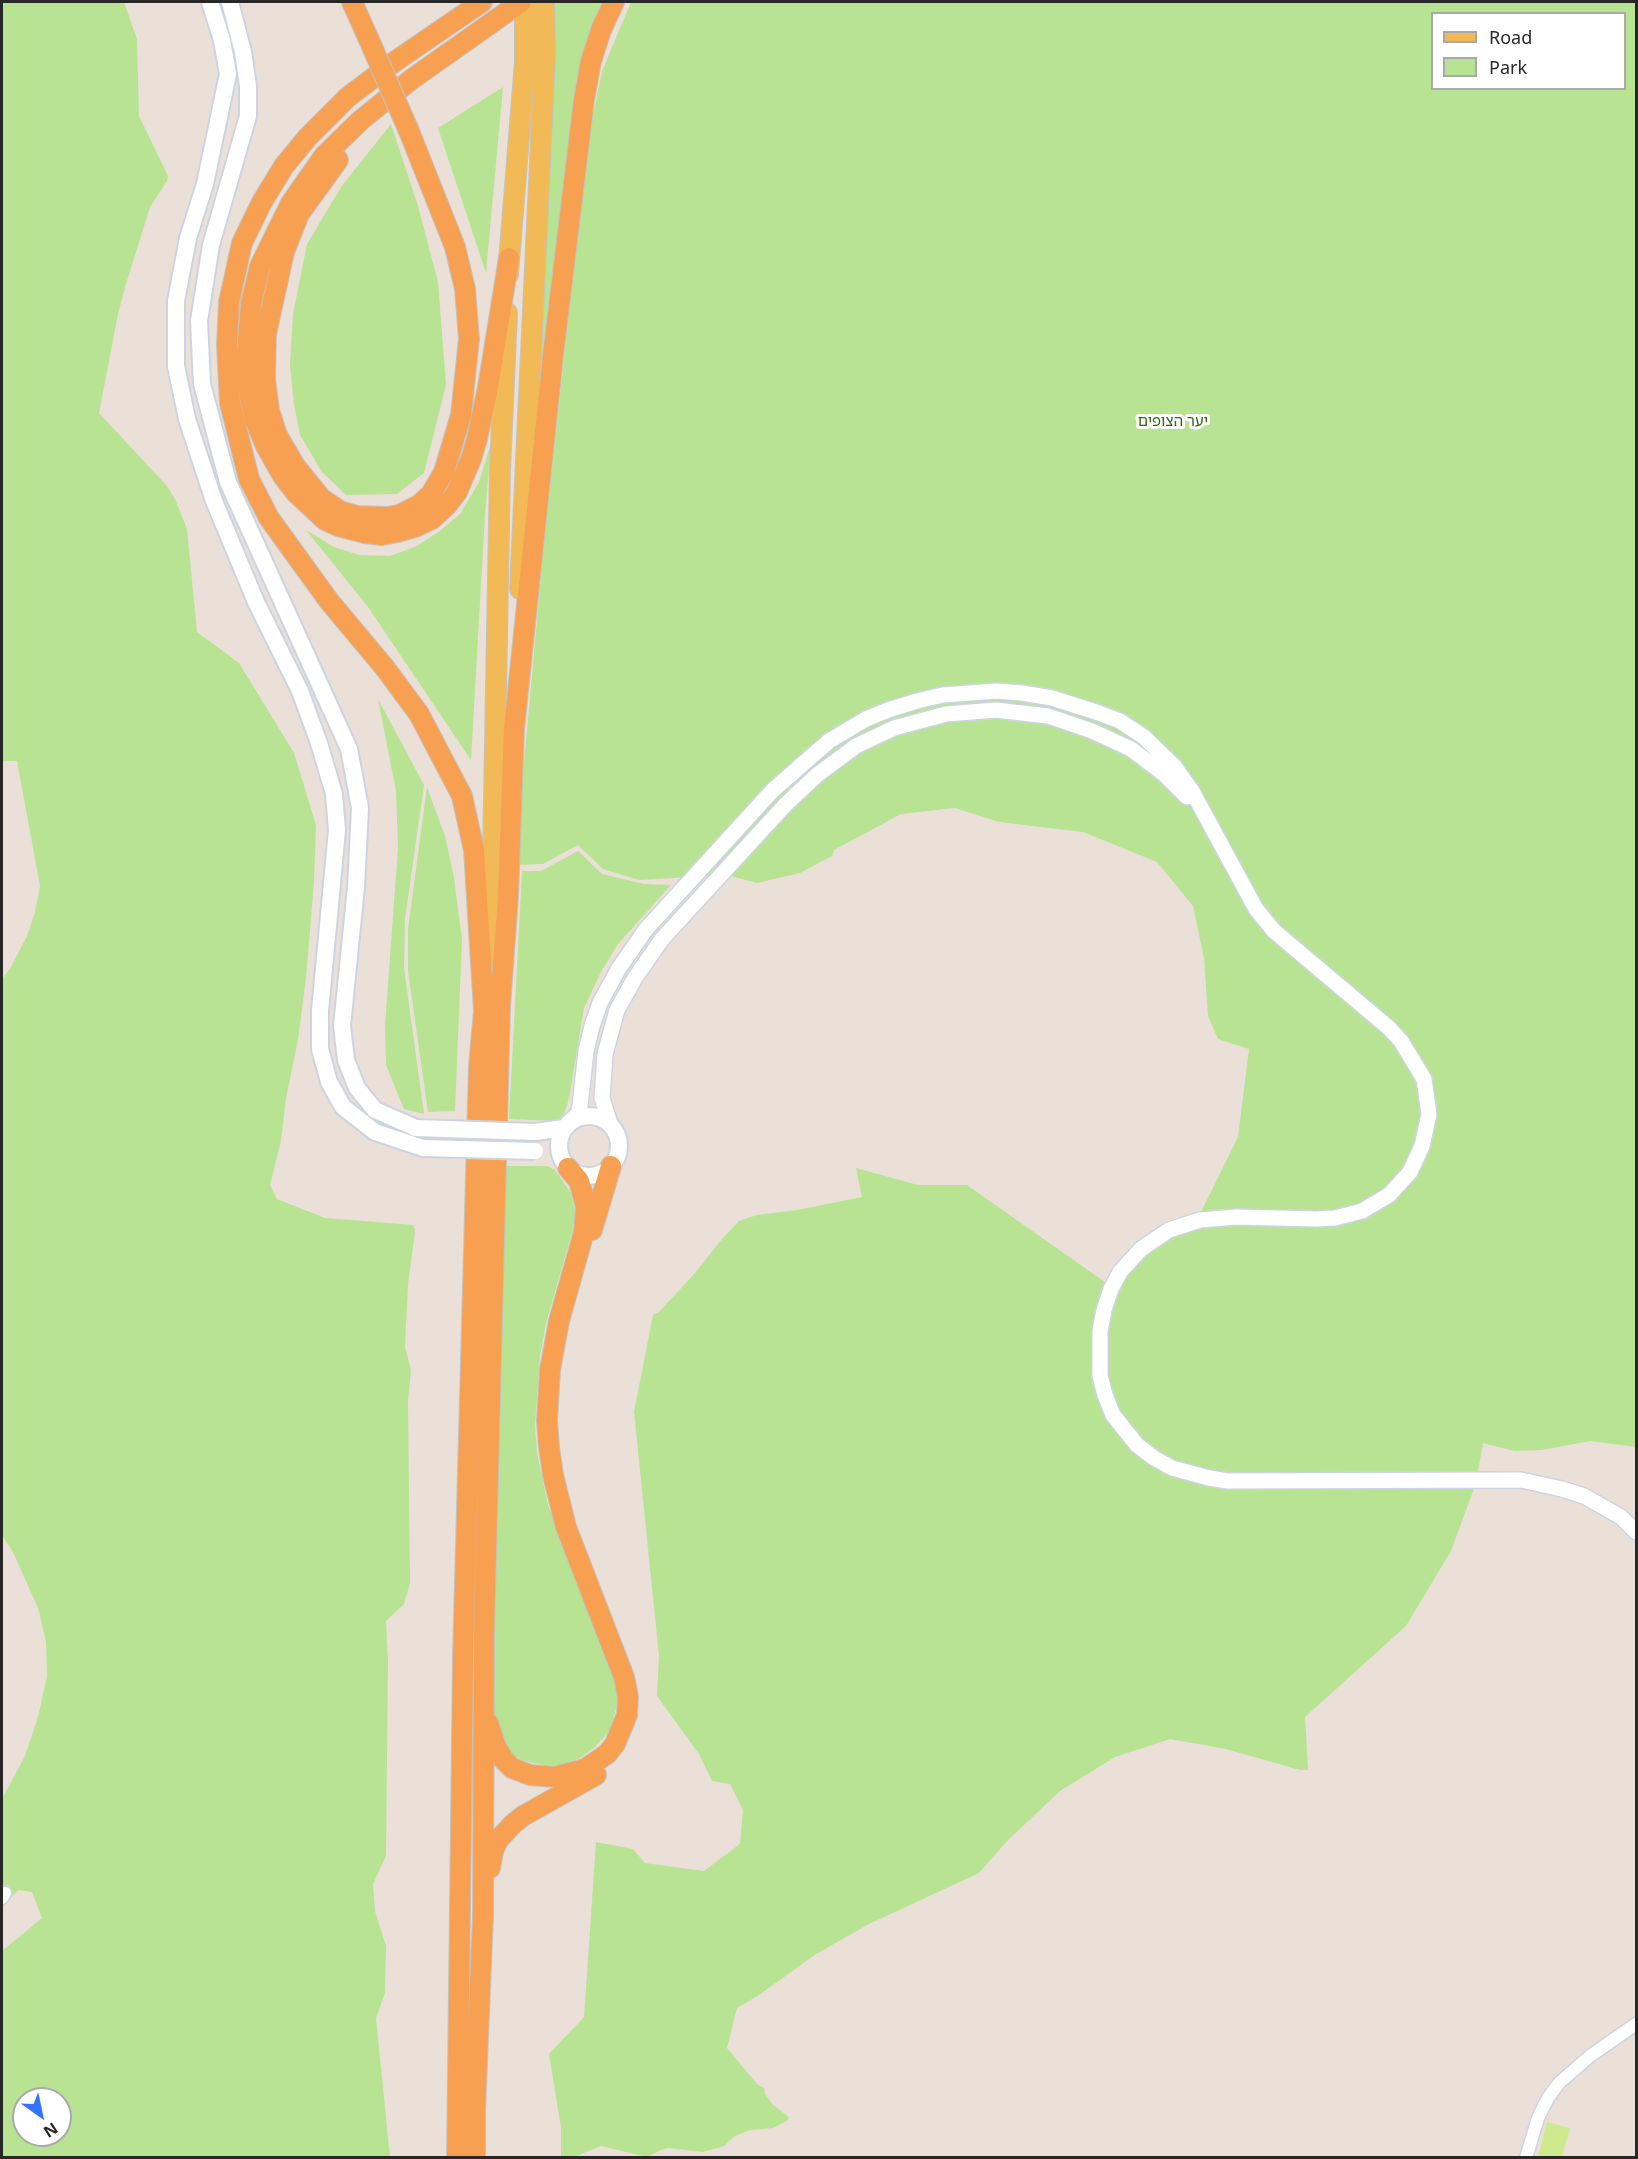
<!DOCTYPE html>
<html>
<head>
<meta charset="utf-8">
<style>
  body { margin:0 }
  #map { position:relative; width:1638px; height:2159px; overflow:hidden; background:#eae0d8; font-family:"Noto Sans",sans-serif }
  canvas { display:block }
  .frame { position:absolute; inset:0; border:3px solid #272727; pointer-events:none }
  .legend { position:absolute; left:1431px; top:12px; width:195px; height:78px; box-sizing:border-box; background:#fff; border:2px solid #a9a9a9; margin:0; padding:8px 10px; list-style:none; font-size:18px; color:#272727 }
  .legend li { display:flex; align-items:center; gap:12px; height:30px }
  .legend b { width:30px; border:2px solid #a9a9a9 }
  .north { position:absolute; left:12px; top:2087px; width:60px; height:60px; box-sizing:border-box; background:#fff; border:2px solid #a9a9a9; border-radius:50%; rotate:147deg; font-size:16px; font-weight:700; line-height:24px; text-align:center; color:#272727 }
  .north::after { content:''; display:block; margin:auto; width:21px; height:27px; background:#3472fc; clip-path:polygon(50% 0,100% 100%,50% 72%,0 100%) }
</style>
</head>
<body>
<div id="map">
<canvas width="1638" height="2159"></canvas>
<div class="frame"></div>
<ul class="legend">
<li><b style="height:8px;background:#f2ba56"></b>Road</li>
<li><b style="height:16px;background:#b8e393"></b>Park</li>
</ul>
<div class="north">N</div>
</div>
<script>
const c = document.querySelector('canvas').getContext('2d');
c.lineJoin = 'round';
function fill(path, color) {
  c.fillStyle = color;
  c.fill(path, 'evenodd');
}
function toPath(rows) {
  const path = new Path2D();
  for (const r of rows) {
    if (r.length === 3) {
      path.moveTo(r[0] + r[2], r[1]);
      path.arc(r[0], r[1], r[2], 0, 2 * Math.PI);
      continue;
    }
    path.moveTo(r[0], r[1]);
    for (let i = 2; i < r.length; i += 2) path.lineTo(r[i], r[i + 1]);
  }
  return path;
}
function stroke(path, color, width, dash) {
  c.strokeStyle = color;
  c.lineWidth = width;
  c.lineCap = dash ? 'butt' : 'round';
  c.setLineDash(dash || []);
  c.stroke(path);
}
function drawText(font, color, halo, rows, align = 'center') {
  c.font = font + ' "Noto Sans","Noto Sans Hebrew",sans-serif';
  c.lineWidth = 6;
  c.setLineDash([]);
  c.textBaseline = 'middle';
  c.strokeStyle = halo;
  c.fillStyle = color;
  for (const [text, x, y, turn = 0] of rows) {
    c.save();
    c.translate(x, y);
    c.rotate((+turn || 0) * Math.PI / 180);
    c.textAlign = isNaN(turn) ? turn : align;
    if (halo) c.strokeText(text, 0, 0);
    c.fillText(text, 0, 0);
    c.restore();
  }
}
fill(toPath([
  [2,2,124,2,137,39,139,116,168,176,167,181,150,207,126,284,118,314,99,413,167,486,175,499,187,529,197,632,239,663,294,753,316,825,314,882,306,978,298,1040,286,1098,281,1141,270,1185,277,1199,325,1218,414,1225,415,1232,408,1284,405,1347,411,1370,408,1401,410,1583,404,1604,386,1621,388,1660,386,1856,373,1884,375,1911,386,1946,385,1993,376,2018,390,2157,2,2157,2,1951,42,1918,32,1892,18,1890,2,1908,2,1799,25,1756,38,1717,47,1676,46,1642,38,1608,13,1552,2,1535,2,980,12,965,27,936,35,912,40,886,17,761,2,761],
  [24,2099,60,2099,60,2135,24,2135],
  [553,2,603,2,597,18,531,521],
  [631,2,1636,2,1636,1447,1590,1441,1542,1450,1515,1451,1483,1443,1476,1483,1451,1551,1406,1626,1305,1717,1308,1770,1300,1770,1226,1749,1170,1739,1115,1757,1060,1791,1007,1841,979,1873,869,1924,816,1954,759,1995,737,2008,727,2048,758,2085,764,2088,765,2094,773,2105,789,2117,788,2120,773,2128,750,2130,735,2136,724,2146,703,2152,668,2148,661,2150,647,2157,601,2146,574,2157,566,2157,561,2156,561,2128,549,2054,584,2017,596,1842,633,1849,645,1863,704,1871,740,1844,743,1810,730,1784,712,1781,699,1754,657,1696,659,1656,634,1412,653,1315,659,1312,695,1273,722,1239,739,1221,757,1215,797,1210,862,1197,856,1168,918,1185,967,1185,1109,1285,1200,1214,1238,1137,1249,1049,1218,1039,1208,1016,1204,958,1193,906,1157,862,1083,832,999,822,955,808,901,814,834,850,832,856,800,873,757,883,727,875,639,880,603,869,578,845,543,864,518,865,519,817,543,554,587,145,602,71],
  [1432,14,1624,14,1624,88,1432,88],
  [503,87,486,273,438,128],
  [391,124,418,206,438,282,446,385,424,473,397,494,346,495,322,472,300,435,294,404,290,365,293,314,307,244,341,187],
  [491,443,485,515,471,760,368,607,306,530,334,547,359,555,390,556,417,546,440,531,460,514,479,482],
  [378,699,424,785,405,919,404,968,424,1114,404,1109,386,1065,385,1025,398,848,396,791],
  [427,787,445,836,454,878,462,940,455,1111,428,1112,408,971,408,929],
  [578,851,602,874,644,884,671,885,618,944,601,972,584,1008,569,1099,564,1114,557,1121,509,1119,522,871,541,871],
  [506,1166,547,1166,555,1170,571,1193,575,1210,573,1229,546,1323,540,1356,535,1426,537,1453,548,1505,612,1669,618,1699,613,1722,607,1734,595,1747,580,1758,563,1765,547,1766,521,1760,507,1751,494,1724,493,1698]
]), '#b8e393');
fill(toPath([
  [1547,2122,1570,2128,1562,2157,1538,2157]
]), '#cfea8e');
const minor = toPath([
  [2,1898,5,1893],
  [1526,2158,1538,2118,1548,2098,1559,2083,1590,2056,1636,2024]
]);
const tertiary = toPath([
  [568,1123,578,1114,580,1106,586,1051,592,1026,600,1003,619,968,647,928,773,790,829,741,866,719,888,710,917,701,943,695,996,691,1022,693,1052,698,1099,713,1120,721,1144,737,1175,767,1192,791,1256,909,1274,931,1389,1028,1401,1041,1424,1079,1429,1114,1422,1146,1410,1172,1389,1195,1362,1211,1335,1218,1316,1219,1236,1217,1200,1220,1169,1230,1141,1249,1120,1272,1111,1289,1104,1310,1100,1331,1100,1376,1105,1395,1113,1415,1137,1445,1154,1458,1172,1468,1209,1478,1228,1481,1521,1480,1562,1489,1584,1496,1621,1517,1636,1532],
  [610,1124,602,1098,605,1054,617,1010,635,978,662,939,786,804,817,775,856,746,894,728,946,714,996,710,1048,716,1092,731,1131,749,1164,774,1187,797]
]);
const secondary = toPath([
  [210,2,222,40,228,74,205,184,188,238,176,301,176,366,187,419,214,501,256,602,300,691,319,743,334,794,337,830,320,1011,320,1049,329,1082,343,1107,375,1132,423,1148],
  [230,2,243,52,248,86,248,116,211,245,199,321,202,384,228,482,349,749,360,808,356,887,342,1026,346,1060,357,1088,375,1110,416,1128],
  [589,1146,30],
  [535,1132,564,1128]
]);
const primary = toPath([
  [508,274,525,62,525,2],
  [520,589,545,55,544,2],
  [487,955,493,855,500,469,507,313]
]);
const trunk = toPath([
  [352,2,366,33],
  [338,160,299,214,284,252,266,334,265,379,269,410,277,435,295,466,321,498,340,511,357,516,387,517,399,515,419,505,431,494,444,472,461,415,469,339,465,289,455,247,409,131],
  [509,258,488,387,477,439,471,459,457,492,447,505,432,519,415,527,398,532,382,535,365,533,338,526,325,520,296,493,283,476,266,446,255,420,250,398,247,353,251,304,260,266,291,203,324,156,361,120,412,79,521,2],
  [592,1230,611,1166],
  [488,1723,496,1747,504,1760,512,1768,530,1775,555,1777,585,1769,607,1754,615,1744,627,1715,628,1697,624,1677,566,1527,553,1475,549,1447,547,1421,550,1370,559,1321,584,1232,586,1207,583,1195,579,1181,568,1168],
  [490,1868,493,1851,498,1840,513,1824,523,1816,596,1775],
  [457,2158,463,1657,479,1066,484,1011,474,850,462,796,419,714,385,668,329,601,269,518,249,479,230,403,227,345,229,302,242,243,262,202,284,166,308,137,348,97,397,60,482,2],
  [475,2158,475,2111,483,1915,484,1632,500,1006,508,897,514,729,553,356,584,100,591,61,601,30,614,2]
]);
stroke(minor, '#cdd4e1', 15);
stroke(tertiary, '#cdd4e1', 18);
stroke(secondary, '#cdd4e1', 20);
stroke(primary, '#c3c3c3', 22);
stroke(trunk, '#c3c3c3', 22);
stroke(minor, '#fff', 12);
stroke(tertiary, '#fff', 15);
stroke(secondary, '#fff', 16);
stroke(primary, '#f2ba56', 20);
stroke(trunk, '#f8a052', 20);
const secondaryBridge = toPath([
  [416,1128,535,1132],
  [423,1148,535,1151]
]);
const trunkBridge = toPath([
  [366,33,409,131]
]);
stroke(secondaryBridge, '#cdd4e1', 20, []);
stroke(trunkBridge, '#c3c3c3', 22, []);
stroke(secondaryBridge, '#fff', 16);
stroke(trunkBridge, '#f8a052', 20);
drawText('15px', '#316318', '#fff', [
  ["יער הצופים",1173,422]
]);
</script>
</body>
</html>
